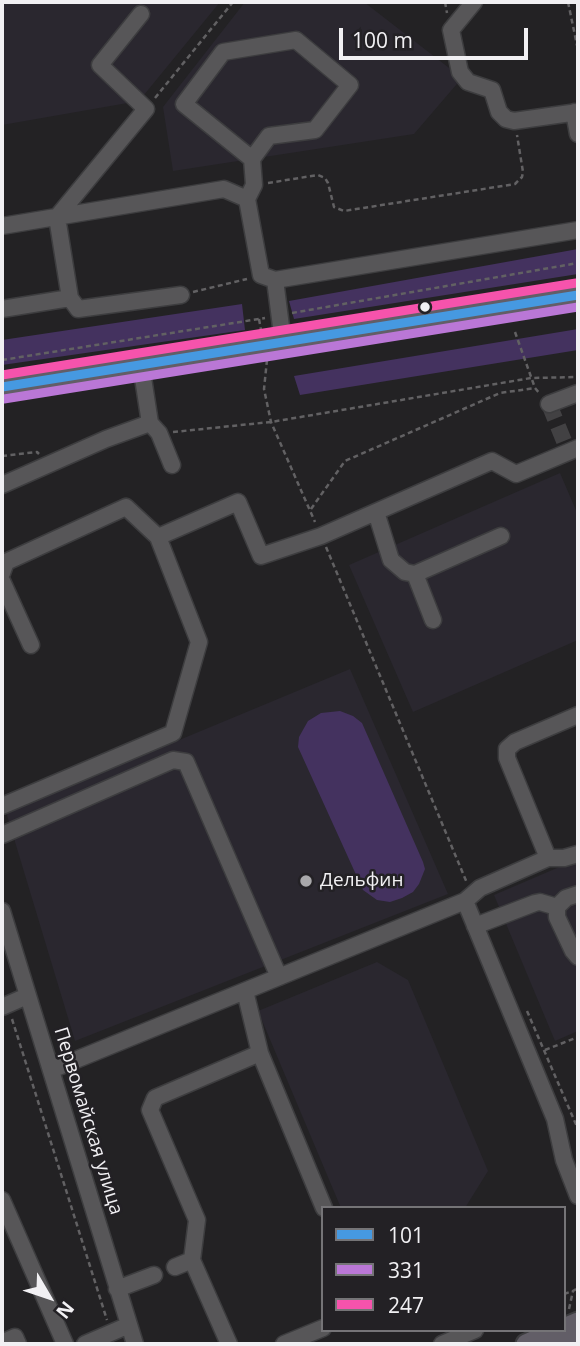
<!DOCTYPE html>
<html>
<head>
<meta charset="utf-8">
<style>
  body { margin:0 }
  #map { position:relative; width:580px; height:1346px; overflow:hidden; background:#232224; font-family:"Open Sans",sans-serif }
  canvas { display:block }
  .frame { position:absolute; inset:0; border:4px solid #f1f0f3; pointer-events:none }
  .legend { position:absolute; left:321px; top:1206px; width:245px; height:126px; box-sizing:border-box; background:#232125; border:2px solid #757477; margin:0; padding:9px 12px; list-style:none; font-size:21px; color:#f1f0f3 }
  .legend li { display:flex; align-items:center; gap:14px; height:35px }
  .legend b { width:35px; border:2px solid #757477 }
  .north { position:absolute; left:14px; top:1262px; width:70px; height:70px; -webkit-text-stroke:5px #232125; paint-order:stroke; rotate:129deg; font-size:19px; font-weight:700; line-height:28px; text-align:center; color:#f1f0f3 }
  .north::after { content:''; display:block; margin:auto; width:24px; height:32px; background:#f1f0f3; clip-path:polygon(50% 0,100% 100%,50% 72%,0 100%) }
  .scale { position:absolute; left:339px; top:28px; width:189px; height:32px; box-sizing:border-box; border:4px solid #f1f0f3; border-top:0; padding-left:9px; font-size:21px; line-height:24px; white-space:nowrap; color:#f1f0f3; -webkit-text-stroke:5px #232125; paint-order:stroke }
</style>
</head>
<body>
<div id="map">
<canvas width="580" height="1346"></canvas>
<div class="frame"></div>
<ul class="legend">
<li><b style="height:9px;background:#4699e1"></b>101</li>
<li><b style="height:9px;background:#ba77d6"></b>331</li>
<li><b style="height:9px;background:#f653ac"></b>247</li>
</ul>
<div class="north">N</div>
<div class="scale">100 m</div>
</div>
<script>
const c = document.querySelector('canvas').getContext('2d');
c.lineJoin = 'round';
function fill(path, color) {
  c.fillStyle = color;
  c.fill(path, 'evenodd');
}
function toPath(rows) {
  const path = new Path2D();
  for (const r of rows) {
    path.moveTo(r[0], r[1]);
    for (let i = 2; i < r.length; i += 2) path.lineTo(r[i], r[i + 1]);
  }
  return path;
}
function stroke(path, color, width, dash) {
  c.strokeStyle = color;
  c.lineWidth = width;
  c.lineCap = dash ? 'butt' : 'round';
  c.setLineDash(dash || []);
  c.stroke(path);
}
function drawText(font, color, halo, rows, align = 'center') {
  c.font = font + ' "Open Sans",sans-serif';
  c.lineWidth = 5;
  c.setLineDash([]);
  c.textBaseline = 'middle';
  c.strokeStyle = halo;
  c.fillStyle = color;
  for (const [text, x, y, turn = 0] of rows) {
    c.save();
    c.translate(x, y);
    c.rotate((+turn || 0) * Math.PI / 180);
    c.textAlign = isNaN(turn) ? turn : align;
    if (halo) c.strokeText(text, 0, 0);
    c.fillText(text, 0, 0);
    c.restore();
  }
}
fill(toPath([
  [2,2,220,2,139,101,2,125],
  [245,2,364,2,462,78,414,134,173,171,163,107],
  [560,473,578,515,578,640,413,712,349,565],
  [350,669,448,894,75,1041,6,812],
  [578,859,578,1031,555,1041,494,895],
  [377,962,408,980,488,1171,465,1208,341,1208,258,1011]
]), '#2a272f');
fill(toPath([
  [578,249,578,274,294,319,289,301],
  [242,304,245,330,2,365,2,340],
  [578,329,578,350,300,395,294,376],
  [340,711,353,716,362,723,423,862,425,869,419,884,413,892,402,898,390,902,377,900,363,890,298,747,299,737,308,721,321,713]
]), '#44325f');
stroke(toPath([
  [549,404,568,451]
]), '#424143', 16, [16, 8]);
const minor = toPath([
  [474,2,451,30,460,72,468,82,492,90,499,112,506,119,514,121,578,112],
  [141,14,100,65,146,109,57,217,70,298,78,309,181,295],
  [574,112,578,134],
  [247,199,254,185,252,159,184,104,223,52,296,40,350,85,315,130,269,136,252,159],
  [2,226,224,189,247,199,261,275,275,280],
  [2,309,70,298],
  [283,342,275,280,578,230],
  [141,365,150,423,159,433,172,465],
  [549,404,578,393],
  [2,485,106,439,150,423],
  [376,512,391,560,405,572,415,574,501,536],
  [2,573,6,562,126,507,158,537],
  [415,574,433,620],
  [2,581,31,645],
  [2,806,173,733,199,642,158,537,238,502,261,556,321,536,492,461,516,474,578,448],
  [2,835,173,760,186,762,279,977],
  [548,858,507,758,507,749,515,742,578,715],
  [465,901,555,1119,564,1160,578,1196],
  [557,907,557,917,573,951,578,957],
  [557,907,566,898,578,894],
  [2,911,135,1344],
  [475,926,535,903,540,902,557,907],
  [245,991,260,1053,324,1208],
  [2,1007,27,996],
  [51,1070,465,901,480,888,548,858,564,858,578,854],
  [2,1200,65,1344],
  [175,1267,192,1260],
  [117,1289,154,1275],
  [2,1343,15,1337,18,1344],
  [85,1344,129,1325],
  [229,1344,192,1260,197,1220,150,1110,155,1098,260,1053],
  [284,1344,323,1328],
  [442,1344,475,1330]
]);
const major = toPath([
  [2,387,578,295],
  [564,1328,578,1322],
  [526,1344,558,1330],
  [560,1344,578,1337]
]);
stroke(minor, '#3d3d3f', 19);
stroke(major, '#3d3d3f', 23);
stroke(toPath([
  [445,2,447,13],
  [568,2,578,50],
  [155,98,233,2],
  [268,183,318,175,325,178,328,183,334,207,344,211,515,184,522,177,523,172,517,135],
  [193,292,247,279],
  [292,313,578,263],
  [259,319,261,330],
  [515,332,535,388,540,394],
  [2,360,265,318],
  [267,360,264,389,271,422,315,522],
  [173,432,271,422,531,378,578,377],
  [2,456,37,452,39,454],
  [311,509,345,461,500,393,535,388],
  [326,547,467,883],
  [527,1011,578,1129],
  [12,1019,107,1320],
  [545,1050,578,1037],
  [564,1294,573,1291],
  [569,1309,573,1291,578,1288]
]), '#626163', 2.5, [5, 3.5]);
stroke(minor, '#575658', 16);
stroke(major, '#625e67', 19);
stroke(toPath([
  [2,387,578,295]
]), '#4699e1', 9);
stroke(toPath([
  [4,399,578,307]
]), '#ba77d6', 9);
stroke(toPath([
  [2,375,576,283]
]), '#f653ac', 9);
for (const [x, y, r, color] of [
  [425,307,6,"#f1f0f3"],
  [306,881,7,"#a9a8ab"]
]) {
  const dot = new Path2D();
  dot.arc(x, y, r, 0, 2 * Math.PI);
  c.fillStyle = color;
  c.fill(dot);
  stroke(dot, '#232125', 2.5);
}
drawText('19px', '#f1f0f3', '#232125', [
  ["Дельфин",320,881]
], 'left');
drawText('19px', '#f1f0f3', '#232125', [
  ["Первомайская улица",88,1121,73]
]);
</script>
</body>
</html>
